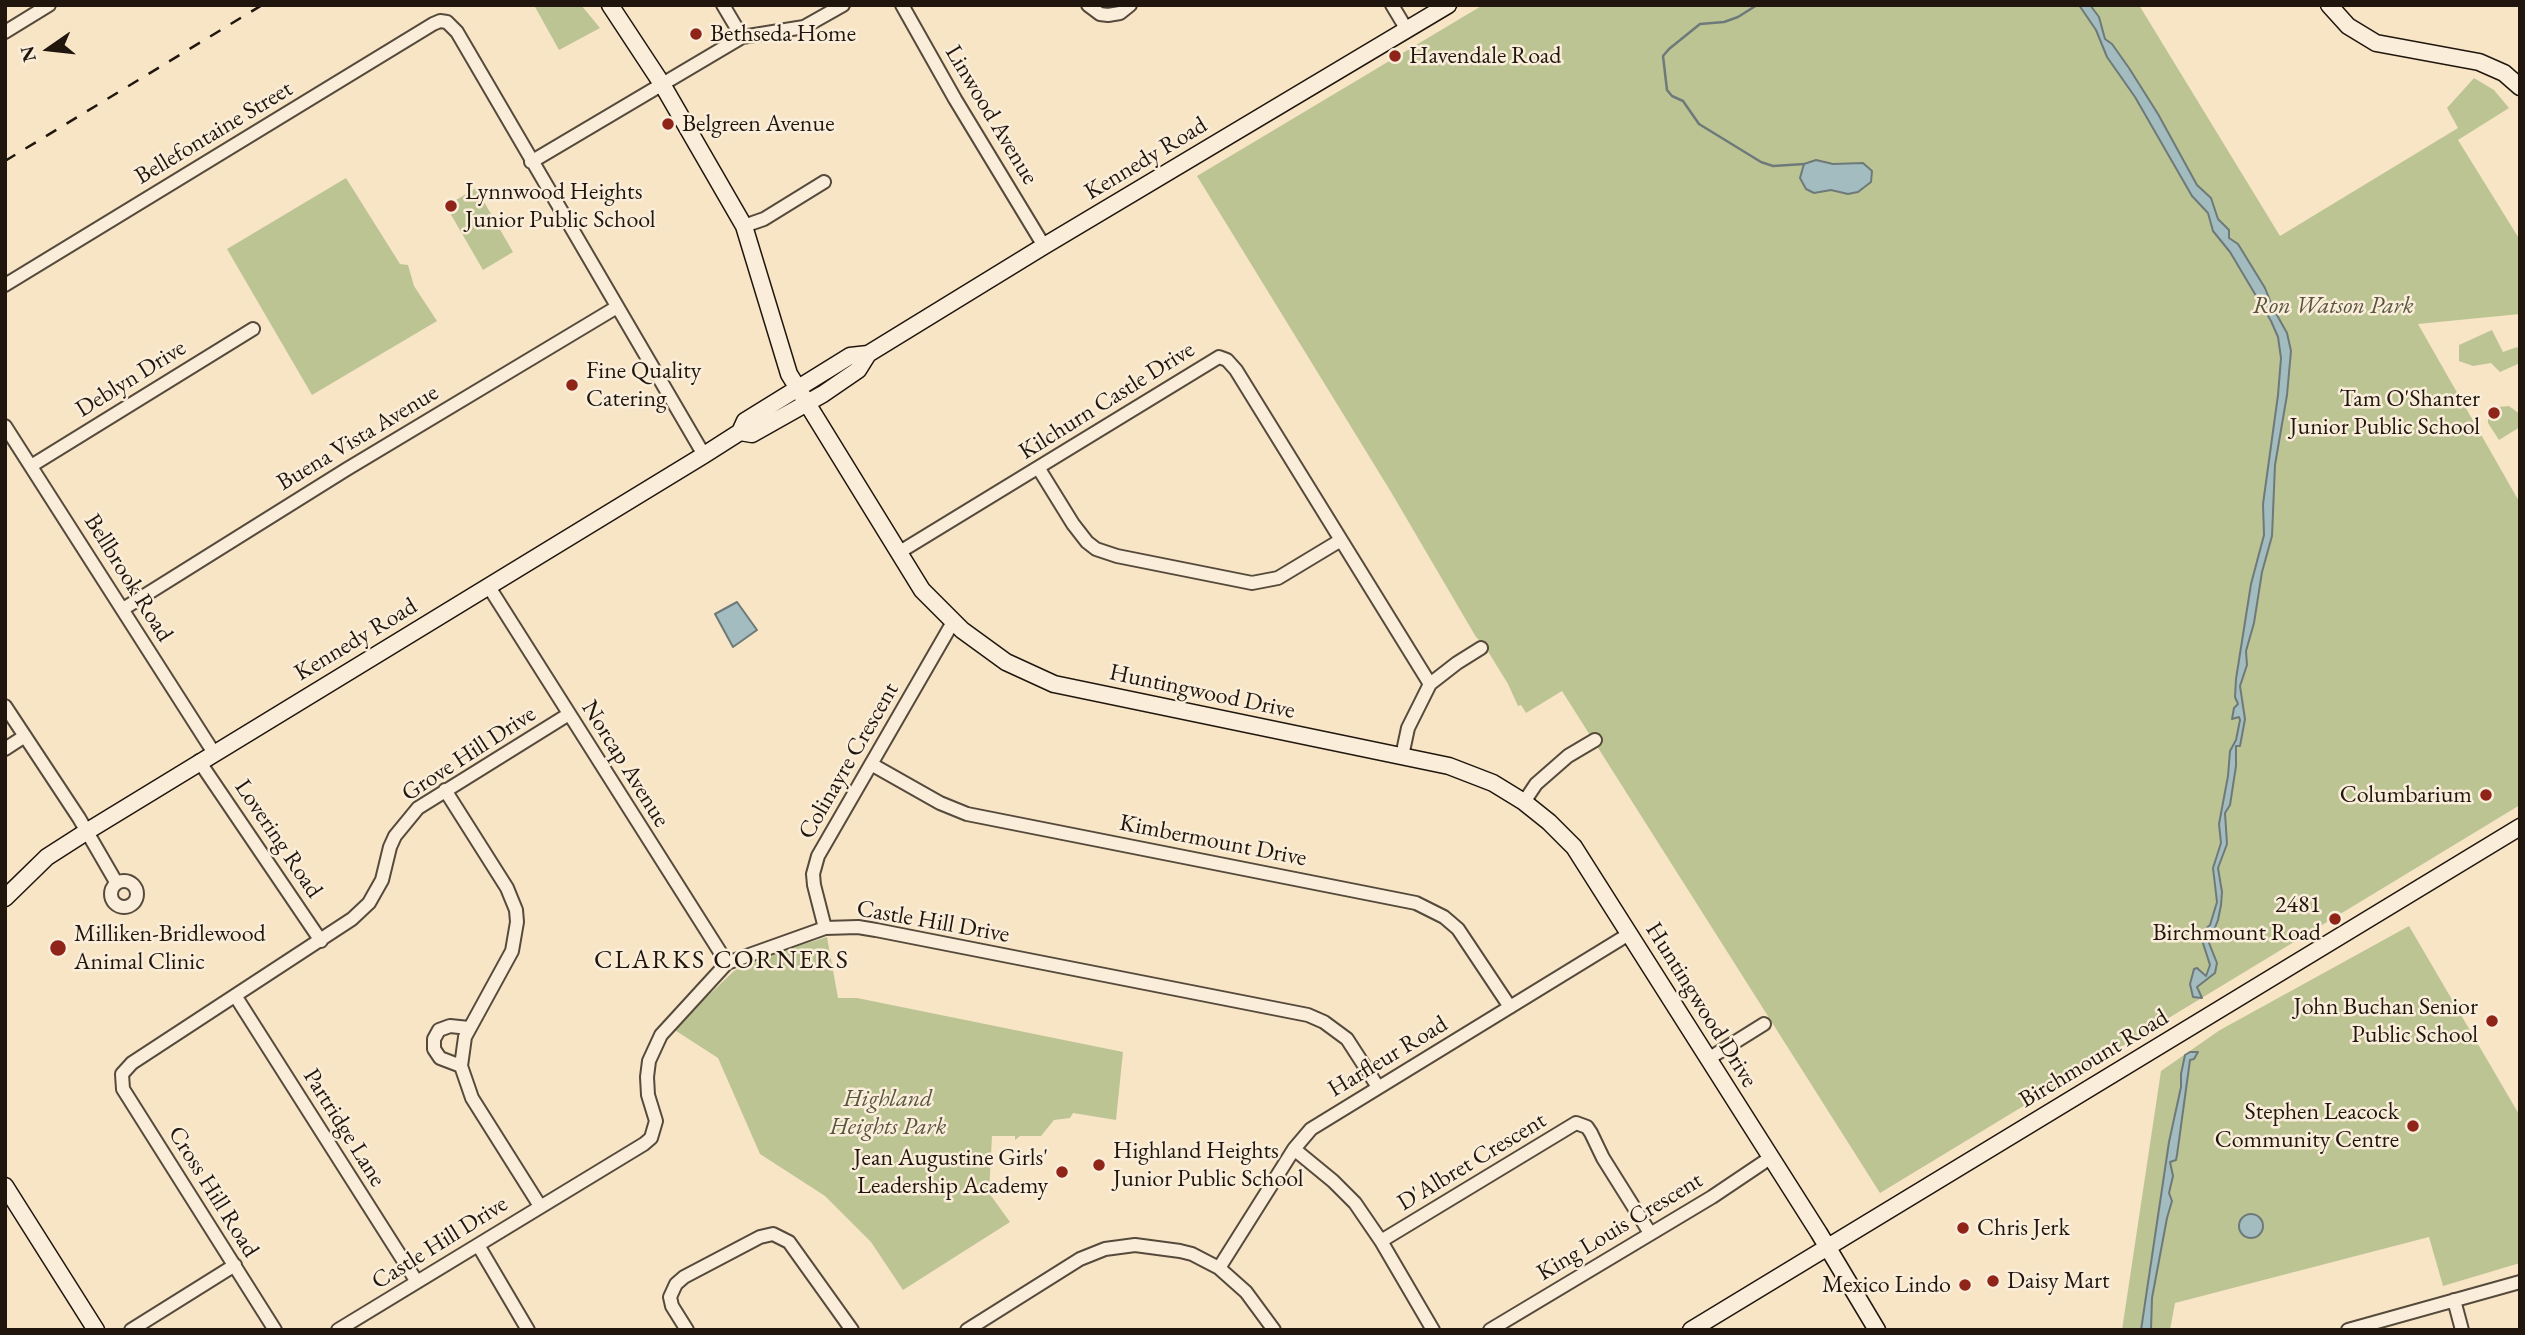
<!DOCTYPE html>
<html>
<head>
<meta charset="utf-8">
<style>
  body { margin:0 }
  #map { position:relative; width:2525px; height:1335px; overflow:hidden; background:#f7e5c6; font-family:"EB Garamond",serif }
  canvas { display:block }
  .frame { position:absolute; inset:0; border:7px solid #20160e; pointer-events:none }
  .north { position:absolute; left:14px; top:14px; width:70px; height:70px; -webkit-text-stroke:5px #faeeda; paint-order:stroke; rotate:256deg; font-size:19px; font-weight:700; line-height:28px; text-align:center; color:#20160e }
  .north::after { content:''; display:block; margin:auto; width:24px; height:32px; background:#20160e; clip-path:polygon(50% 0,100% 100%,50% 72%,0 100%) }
</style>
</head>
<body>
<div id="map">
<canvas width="2525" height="1335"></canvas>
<div class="frame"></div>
<div class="north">N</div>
</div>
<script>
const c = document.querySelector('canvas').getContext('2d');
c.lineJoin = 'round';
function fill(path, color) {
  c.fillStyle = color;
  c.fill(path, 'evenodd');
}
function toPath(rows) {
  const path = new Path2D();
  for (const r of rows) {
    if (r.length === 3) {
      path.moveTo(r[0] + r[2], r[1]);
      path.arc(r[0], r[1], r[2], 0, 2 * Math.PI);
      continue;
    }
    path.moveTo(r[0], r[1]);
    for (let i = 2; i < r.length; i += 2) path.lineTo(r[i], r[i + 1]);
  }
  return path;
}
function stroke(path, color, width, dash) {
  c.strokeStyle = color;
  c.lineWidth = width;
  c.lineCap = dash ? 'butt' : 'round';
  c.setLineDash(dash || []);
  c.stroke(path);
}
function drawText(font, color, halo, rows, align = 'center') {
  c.font = font + ' "EB Garamond",serif';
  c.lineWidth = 5;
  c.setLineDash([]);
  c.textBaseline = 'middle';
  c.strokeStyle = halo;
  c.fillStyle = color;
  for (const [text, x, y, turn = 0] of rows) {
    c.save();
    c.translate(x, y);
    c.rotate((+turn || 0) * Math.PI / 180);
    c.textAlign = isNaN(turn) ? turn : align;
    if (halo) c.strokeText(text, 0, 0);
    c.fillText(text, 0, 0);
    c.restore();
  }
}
fill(toPath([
  [534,5,581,5,600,28,559,50],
  [1483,5,2139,5,2280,236,2458,128,2447,108,2474,78,2494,90,2509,108,2458,140,2520,240,2520,314,2418,324,2520,503,2520,805,1880,1193,1562,691,1526,713,1521,705,1518,706,1508,684,1484,645,1476,637,1391,492,1197,176],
  [346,178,400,264,408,265,414,286,437,321,312,395,227,249],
  [476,188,513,252,483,270,446,206],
  [2492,330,2503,352,2517,347,2520,353,2520,363,2500,372,2491,363,2473,366,2459,361,2459,345],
  [2509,406,2520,414,2520,427,2499,440,2488,423,2488,414,2498,407],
  [2409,926,2520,1116,2520,1263,2443,1286,2429,1237,2175,1303,2170,1330,2122,1330,2161,1071,2220,1030],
  [827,937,838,998,857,998,1123,1052,1116,1120,1073,1113,1070,1118,1054,1120,1041,1136,1020,1136,1015,1140,1015,1136,992,1136,989,1193,1010,1222,903,1290,871,1242,825,1196,760,1154,718,1058,673,1029,734,971,759,958]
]), '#bdc494');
const water = toPath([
  [2079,5,2090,5,2099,17,2105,39,2112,44,2129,68,2158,114,2197,185,2211,198,2218,219,2229,230,2229,238,2238,244,2265,288,2273,308,2287,333,2291,351,2287,395,2275,465,2272,536,2262,572,2254,623,2246,651,2247,665,2240,686,2245,719,2240,746,2236,746,2236,766,2230,805,2225,813,2227,844,2218,868,2222,892,2221,905,2218,920,2209,943,2217,963,2215,973,2197,987,2202,998,2193,997,2190,984,2194,969,2197,968,2206,976,2210,965,2201,937,2204,930,2210,925,2217,902,2213,868,2221,843,2219,824,2228,776,2230,751,2236,740,2240,720,2239,717,2232,719,2234,708,2238,704,2235,697,2236,679,2251,584,2264,535,2263,504,2278,395,2281,358,2278,337,2271,321,2230,252,2213,231,2208,213,2192,196,2135,97,2107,57,2096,30,2079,5],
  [1816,160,1833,164,1863,163,1872,171,1871,182,1858,192,1848,194,1831,190,1814,193,1806,189,1800,178,1804,164,1816,160],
  [737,602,757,630,733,647,715,614,737,602],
  [2190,1052,2198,1052,2194,1059,2190,1060,2177,1155,2176,1160,2170,1162,2173,1176,2169,1193,2172,1201,2167,1218,2152,1298,2151,1330,2141,1330,2169,1142,2181,1087,2181,1074,2185,1055,2190,1052],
  [2251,1226,12]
]);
fill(water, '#a2bcc0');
stroke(water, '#6e7a79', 2);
stroke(toPath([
  [1757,5,1738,17,1724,22,1700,24,1669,49,1663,56,1667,90,1672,96,1683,101,1699,124,1761,162,1773,166,1804,164]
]), '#6e7a79', 2.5);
const street = toPath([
  [723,5,742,37],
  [902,5,955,99,1044,246],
  [1088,5,1100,14,1108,15,1120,13,1130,5],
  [1392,5,1407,30],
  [5,32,49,5],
  [531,162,742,37,804,27,843,5],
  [744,226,764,219,824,182],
  [5,285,433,24,440,21,447,22,457,32,704,455],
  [5,426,214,753],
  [31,466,253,329],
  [1039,469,1073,524,1087,542,1096,549,1117,556,1252,583,1278,578,1341,540],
  [898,553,1219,357,1227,360,1236,370,1430,684],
  [489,587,727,963],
  [123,609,347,469,617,307],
  [5,706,79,818,116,882],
  [5,749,25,736],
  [1402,756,1408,728,1430,684,1457,663,1481,648],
  [199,761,321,941],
  [871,764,940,803,967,814,1416,903,1444,917,1458,929,1510,1007],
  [445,790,507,888,516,910,517,922,512,951,465,1037,461,1066,472,1098,540,1206],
  [1524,802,1536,784,1568,756,1595,740],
  [124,894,13],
  [825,928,814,885,813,874,818,856,953,622],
  [236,997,417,1282],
  [1708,1059,1764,1024],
  [461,1066,440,1058,434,1049,434,1039,439,1030,450,1026,469,1028],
  [1294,1149,1333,1181,1355,1203,1381,1241,1433,1330],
  [1381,1241,1576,1123,1587,1127,1591,1133,1603,1158,1650,1233],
  [478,1245,528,1330],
  [1219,1268,1294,1149,1311,1129,1629,934],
  [2454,1300,2462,1330],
  [131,1330,235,1265],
  [275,1330,123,1089,122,1074,132,1063,352,919,369,903,382,880,390,847,395,836,418,808,569,714],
  [338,1330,644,1144,651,1138,656,1121,648,1095,647,1077,649,1061,661,1035,727,963,825,928,858,927,876,930,1308,1015,1324,1022,1347,1039,1378,1087],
  [687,1330,672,1306,670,1297,676,1284,684,1277,760,1237,773,1234,789,1242,852,1330],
  [967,1330,1080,1259,1105,1249,1135,1245,1180,1251,1192,1254,1219,1268,1246,1292,1274,1330],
  [1490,1330,1712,1197,1770,1158],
  [2348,1330,2520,1282]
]);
const secondary = toPath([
  [610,5,662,84,744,226,789,374,922,590,962,630,1006,662,1054,684,1449,766,1493,783,1524,802,1549,822,1574,847,1819,1233,1877,1330],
  [2329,5,2348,26,2376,43,2479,62,2504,73,2520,87],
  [740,432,752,434,823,394,858,370,868,354],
  [5,898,47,857,86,832,704,455,740,432,745,421,850,356,868,354,1044,246,1448,5],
  [5,1186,96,1330],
  [1691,1330,2520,827]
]);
stroke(street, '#564a3c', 16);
stroke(secondary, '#20160e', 19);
stroke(street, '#faeeda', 12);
stroke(secondary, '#faeeda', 16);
stroke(toPath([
  [5,161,262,5]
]), '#20160e', 2.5, [12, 12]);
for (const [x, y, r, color] of [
  [696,34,7,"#8f2418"],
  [1395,56,7,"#8f2418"],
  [668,124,7,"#8f2418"],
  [451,206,7,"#8f2418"],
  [572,385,7,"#8f2418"],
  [2494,413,7,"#8f2418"],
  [2486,795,7,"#8f2418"],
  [2335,919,7,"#8f2418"],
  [58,948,9,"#8f2418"],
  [2492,1021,7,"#8f2418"],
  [2413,1126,7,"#8f2418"],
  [1099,1165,7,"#8f2418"],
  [1062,1172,7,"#8f2418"],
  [1963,1228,7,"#8f2418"],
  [1993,1281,7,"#8f2418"],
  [1965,1285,7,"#8f2418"]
]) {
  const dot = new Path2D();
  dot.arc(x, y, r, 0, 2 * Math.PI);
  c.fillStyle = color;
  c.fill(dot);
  stroke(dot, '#faeeda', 2.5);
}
drawText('24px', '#20160e', '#faeeda', [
  ["Bethseda Home",710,34],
  ["Havendale Road",1409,56],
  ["Belgreen Avenue",682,124],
  ["Lynnwood Heights",465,192],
  ["Junior Public School",465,220],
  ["Fine Quality",586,371],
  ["Catering",586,399],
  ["Tam O'Shanter",2480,399,"right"],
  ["Junior Public School",2480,427,"right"],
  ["Columbarium",2472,795,"right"],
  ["2481",2321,905,"right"],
  ["Birchmount Road",2321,933,"right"],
  ["Milliken-Bridlewood",74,934],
  ["Animal Clinic",74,962],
  ["John Buchan Senior",2478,1007,"right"],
  ["Public School",2478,1035,"right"],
  ["Stephen Leacock",2399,1112,"right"],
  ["Community Centre",2399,1140,"right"],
  ["Highland Heights",1113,1151],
  ["Junior Public School",1113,1179],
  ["Jean Augustine Girls'",1048,1158,"right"],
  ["Leadership Academy",1048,1186,"right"],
  ["Chris Jerk",1977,1228],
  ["Daisy Mart",2007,1281],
  ["Mexico Lindo",1951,1285,"right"]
], 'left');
drawText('24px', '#20160e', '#faeeda', [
  ["Linwood Avenue",991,115,59],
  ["Bellefontaine Street",214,133,-31],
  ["Kennedy Road",1146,159,-31],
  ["Deblyn Drive",131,379,-32],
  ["Kilchurn Castle Drive",1107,401,-32],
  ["Buena Vista Avenue",358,438,-31],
  ["Bellbrook Road",128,578,58],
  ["Kennedy Road",356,640,-31],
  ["Huntingwood Drive",1202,692,12],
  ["Grove Hill Drive",469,754,-33],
  ["Colinayre Crescent",849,761,-60],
  ["Norcap Avenue",625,764,58],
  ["Lovering Road",278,839,56],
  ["Kimbermount Drive",1213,841,11],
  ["Castle Hill Drive",933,922,10],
  ["Huntingwood Drive",1701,1005,58],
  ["Harfleur Road",1388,1057,-31],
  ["Birchmount Road",2094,1059,-31],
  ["Partridge Lane",344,1128,58],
  ["D'Albret Crescent",1472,1162,-31],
  ["Cross Hill Road",213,1192,58],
  ["King Louis Crescent",1620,1227,-31],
  ["Castle Hill Drive",440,1243,-32]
]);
drawText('italic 24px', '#57533d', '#faeeda', [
  ["Ron Watson Park",2333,306],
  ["Highland",888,1099],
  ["Heights Park",888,1127]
]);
c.letterSpacing = '2px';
drawText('26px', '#20160e', '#faeeda', [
  ["CLARKS CORNERS",722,961]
]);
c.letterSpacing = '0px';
</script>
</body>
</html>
